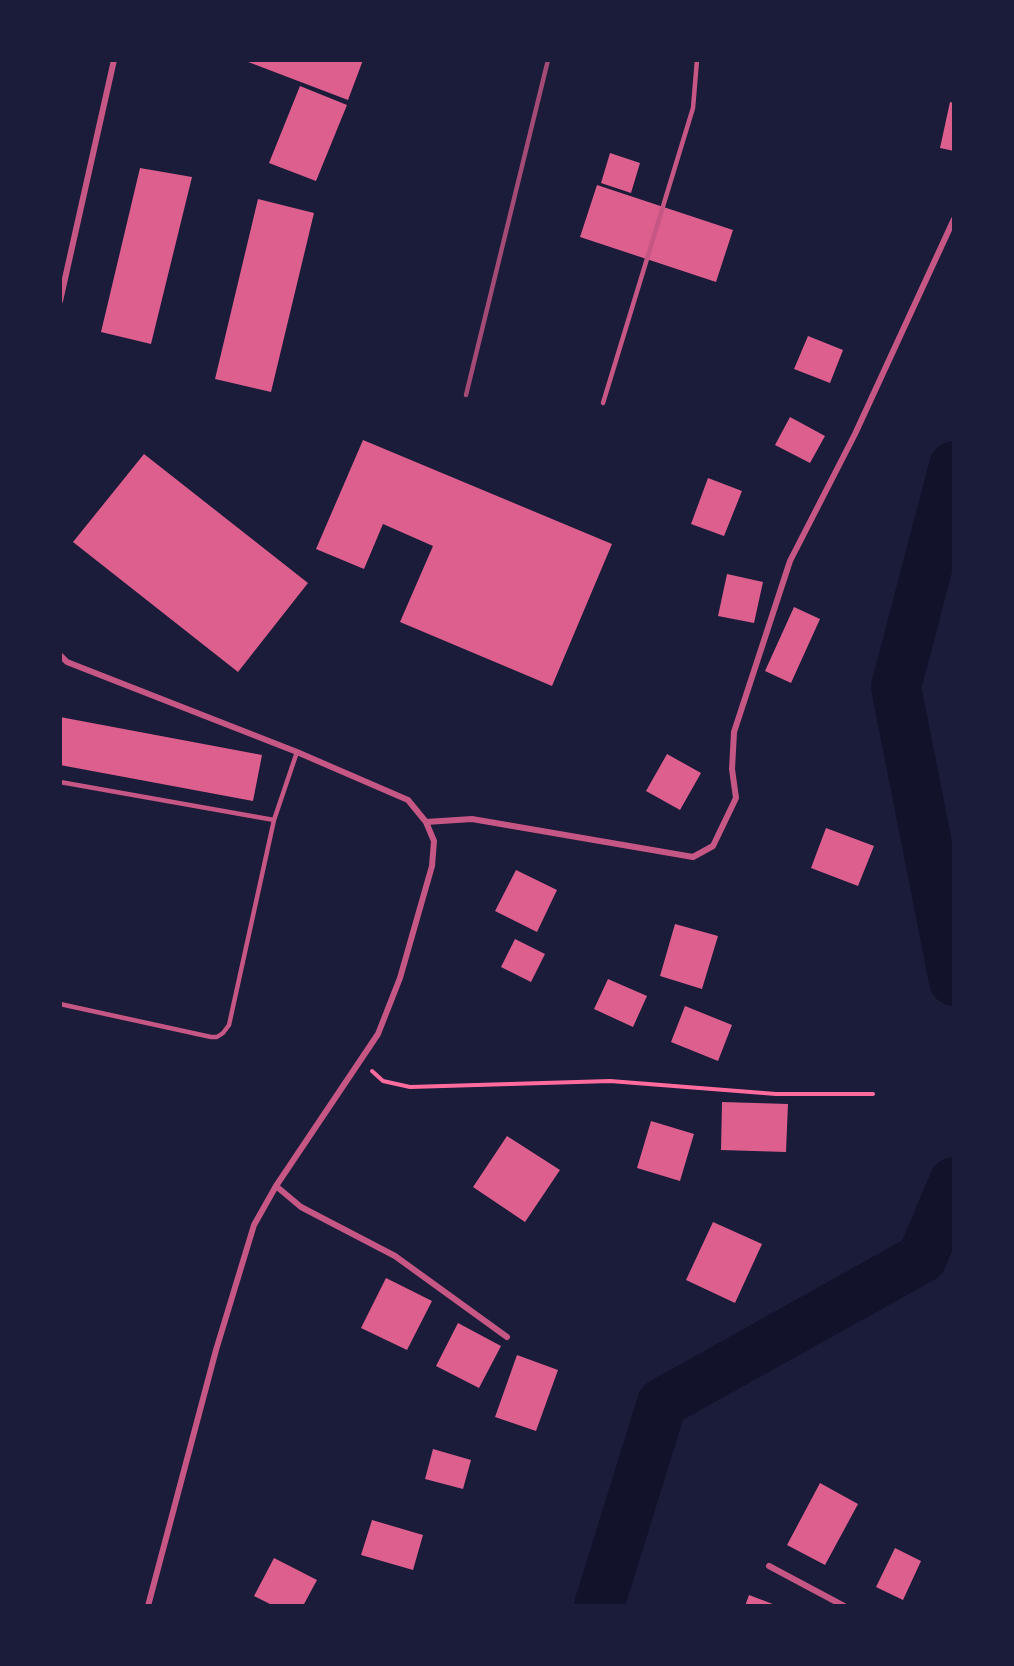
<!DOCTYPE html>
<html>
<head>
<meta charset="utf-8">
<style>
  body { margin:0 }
  #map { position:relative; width:1014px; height:1666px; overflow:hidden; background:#1b1b3a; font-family:"Golos Text",sans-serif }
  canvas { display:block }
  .frame { position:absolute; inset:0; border:62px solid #1b1b3a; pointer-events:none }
</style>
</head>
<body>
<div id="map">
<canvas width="1014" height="1666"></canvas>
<div class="frame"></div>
</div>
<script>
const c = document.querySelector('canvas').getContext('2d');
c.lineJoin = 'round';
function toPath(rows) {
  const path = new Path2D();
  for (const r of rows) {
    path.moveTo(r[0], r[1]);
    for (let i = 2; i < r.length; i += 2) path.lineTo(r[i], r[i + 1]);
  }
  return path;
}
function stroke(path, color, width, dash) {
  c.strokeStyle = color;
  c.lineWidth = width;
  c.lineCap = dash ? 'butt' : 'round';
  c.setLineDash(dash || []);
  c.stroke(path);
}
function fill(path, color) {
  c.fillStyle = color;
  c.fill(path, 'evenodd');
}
stroke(toPath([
  [954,466,896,687,954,981],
  [599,1606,662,1403,922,1258,954,1182]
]), '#12122b', 50);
fill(toPath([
  [243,60,363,60,348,100],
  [300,86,347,105,316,181,269,163],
  [950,102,954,103,954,151,940,148],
  [610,153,640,163,631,193,601,183],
  [140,168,192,177,151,344,101,332],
  [597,185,733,230,716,282,580,237],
  [258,199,314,213,271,392,215,379],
  [808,336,843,350,830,383,794,369],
  [790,417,825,436,810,463,775,445],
  [363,440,612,544,552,686,400,622,433,546,383,524,364,569,316,549],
  [144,454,308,583,238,672,73,542],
  [708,478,742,491,724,536,691,524],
  [727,574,763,582,754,623,718,616],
  [794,607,820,619,791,683,765,671],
  [60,717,262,755,253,801,60,765],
  [667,754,701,773,680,810,646,791],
  [826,828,874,846,858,886,811,868],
  [516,870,557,890,537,932,495,911],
  [675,924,718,936,702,989,660,976],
  [515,939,545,954,531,982,501,967],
  [608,979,647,996,633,1027,594,1009],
  [685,1006,732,1025,718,1061,671,1042],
  [722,1102,788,1104,786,1152,721,1150],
  [651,1121,694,1134,680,1181,637,1168],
  [507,1136,560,1170,525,1222,473,1187],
  [713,1222,762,1244,735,1303,686,1280],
  [386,1278,432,1301,407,1350,361,1328],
  [458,1323,501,1346,479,1388,436,1366],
  [517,1355,558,1370,536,1431,495,1417],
  [433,1449,471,1460,463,1489,425,1479],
  [820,1483,858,1504,825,1565,787,1545],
  [372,1520,423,1535,413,1570,361,1555],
  [895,1548,921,1561,903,1600,876,1587],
  [274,1558,317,1580,303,1606,274,1606,254,1596],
  [749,1595,778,1606,745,1606]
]), '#dd5f8e');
stroke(toPath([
  [372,1071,383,1081,410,1087,610,1081,776,1094,873,1094]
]), '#ff6b9d', 4);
stroke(toPath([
  [603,403,693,108,697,60],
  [60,782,274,820,297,752],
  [60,1004,211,1037,217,1037,223,1033,229,1025,274,820]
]), '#c65784', 4.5);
stroke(toPath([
  [60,301,114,60],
  [60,655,67,662,297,752,408,800,426,822,434,841,432,866,400,978,378,1034,276,1186,254,1225,216,1350,148,1606],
  [426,822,472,819,693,857,713,846,736,798,732,769,734,732,790,561,855,434,954,219],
  [276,1186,301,1207,395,1256,507,1337],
  [769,1566,844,1606]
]), '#c65784', 6);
stroke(toPath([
  [466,395,548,60]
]), '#a44b75', 4.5);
</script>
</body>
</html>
